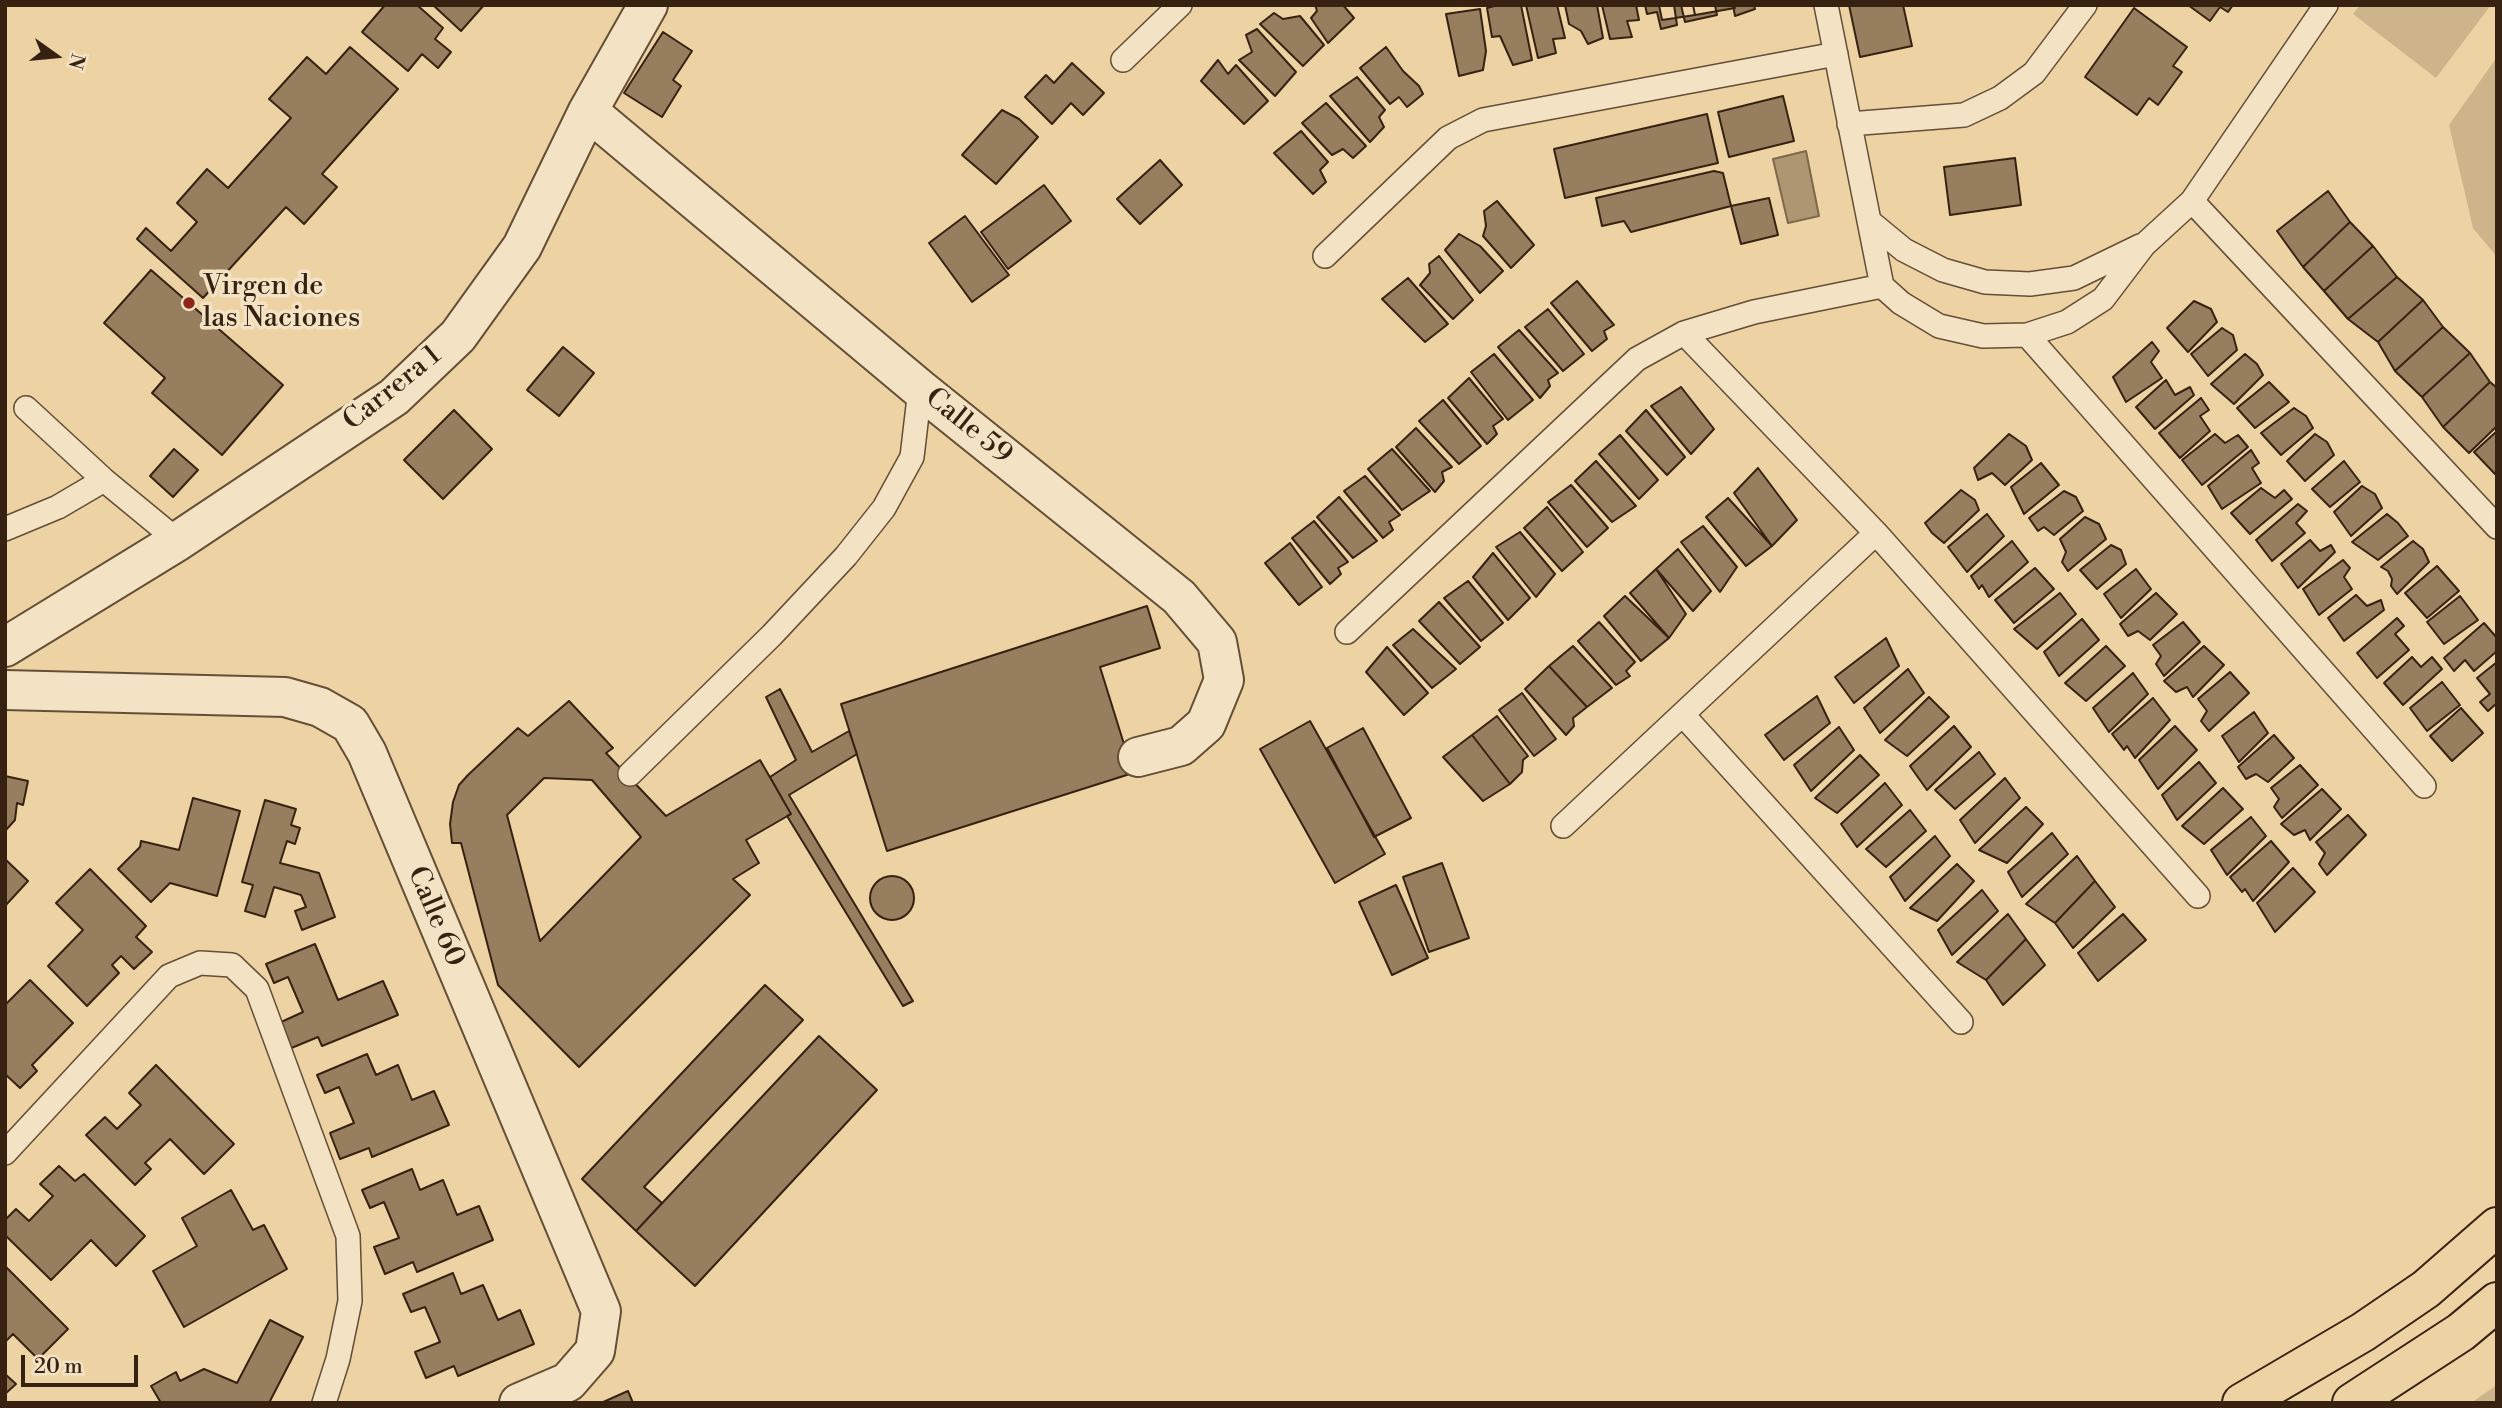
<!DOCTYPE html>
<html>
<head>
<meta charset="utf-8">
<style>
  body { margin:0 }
  #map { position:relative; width:2502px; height:1408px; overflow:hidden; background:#edd2a4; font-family:"Libre Bodoni",serif }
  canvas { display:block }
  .frame { position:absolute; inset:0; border:7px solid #372212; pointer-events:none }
  .north { position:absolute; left:21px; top:21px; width:70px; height:70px; -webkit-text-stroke:5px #f3e2c4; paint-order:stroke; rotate:105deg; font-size:19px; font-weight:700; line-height:28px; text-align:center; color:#372212 }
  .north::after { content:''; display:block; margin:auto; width:24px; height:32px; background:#372212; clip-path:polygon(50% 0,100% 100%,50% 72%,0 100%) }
  .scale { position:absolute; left:21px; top:1355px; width:117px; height:32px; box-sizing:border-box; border:4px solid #372212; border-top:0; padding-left:9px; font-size:21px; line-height:24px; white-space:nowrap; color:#372212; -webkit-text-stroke:5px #f3e2c4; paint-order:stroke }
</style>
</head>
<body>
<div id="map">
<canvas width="2502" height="1408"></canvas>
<div class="frame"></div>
<div class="north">N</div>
<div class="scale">20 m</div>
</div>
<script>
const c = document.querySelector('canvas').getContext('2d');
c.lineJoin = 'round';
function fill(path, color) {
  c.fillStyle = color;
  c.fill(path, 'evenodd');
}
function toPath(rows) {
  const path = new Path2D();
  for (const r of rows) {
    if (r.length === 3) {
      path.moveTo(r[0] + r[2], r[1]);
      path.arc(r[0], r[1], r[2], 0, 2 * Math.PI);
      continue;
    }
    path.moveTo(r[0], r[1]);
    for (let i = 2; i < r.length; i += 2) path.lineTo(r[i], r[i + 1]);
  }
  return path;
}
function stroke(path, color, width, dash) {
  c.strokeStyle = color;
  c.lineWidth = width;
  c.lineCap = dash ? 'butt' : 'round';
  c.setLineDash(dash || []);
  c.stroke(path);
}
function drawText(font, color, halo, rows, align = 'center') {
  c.font = font + ' "Libre Bodoni",serif';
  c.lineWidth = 7;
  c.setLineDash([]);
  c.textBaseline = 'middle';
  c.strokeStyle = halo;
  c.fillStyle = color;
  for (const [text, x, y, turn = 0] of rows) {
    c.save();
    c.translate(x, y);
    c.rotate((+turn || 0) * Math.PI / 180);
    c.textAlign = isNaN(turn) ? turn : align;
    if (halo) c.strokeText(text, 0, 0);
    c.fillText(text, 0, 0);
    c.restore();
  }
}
fill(toPath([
  [2360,5,2491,5,2436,78,2353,14],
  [2497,57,2497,257,2473,228,2449,125],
  [2497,1385,2497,1403,2471,1403,2494,1387]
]), '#ceb48b');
const water = toPath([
  [1806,151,1819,216,1788,223,1773,159,1806,151]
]);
fill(water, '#af9672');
stroke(water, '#7f684c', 2);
const building = toPath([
  [385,5,417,5,443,28,435,39,451,52,438,68,422,54,408,71,362,32,385,5],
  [433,5,484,5,461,31,433,5],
  [1315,5,1343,5,1354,18,1328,43,1311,18,1317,11,1315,5],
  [1498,5,1521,5,1532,60,1513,65,1500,36,1492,37,1487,8,1498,5],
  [1526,5,1557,5,1565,38,1553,39,1556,53,1538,58,1526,5],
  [1565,5,1597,5,1603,38,1588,44,1581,31,1569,24,1565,5],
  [1602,5,1636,5,1639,20,1627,21,1632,37,1610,39,1602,5],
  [1645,5,1674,5,1677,25,1661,29,1657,12,1647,14,1645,5],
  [1659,5,1693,5,1695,15,1662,20,1659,5],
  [1681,5,1715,5,1717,15,1685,22,1681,5],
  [1693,5,1734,5,1735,8,1695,15,1693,5],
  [1733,5,1754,5,1755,9,1735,16,1733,5],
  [1849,5,1903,5,1912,46,1860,57,1849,5],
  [2188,5,2233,5,2228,12,2220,7,2210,21,2188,5],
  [2134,8,2187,47,2173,66,2182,72,2158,105,2149,98,2137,115,2085,77,2134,8],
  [1480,9,1486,51,1483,70,1459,76,1446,14,1480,9],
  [1274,13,1283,19,1300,16,1324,45,1303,66,1260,24,1274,13],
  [1257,29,1296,72,1275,96,1239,60,1252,52,1246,35,1257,29],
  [663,32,692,51,673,80,681,86,662,117,624,93,663,32],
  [350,47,398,89,322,174,337,187,304,224,286,207,203,298,137,239,146,228,171,251,197,222,177,203,207,169,228,188,291,118,269,99,307,57,326,74,350,47],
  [1386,47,1403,71,1419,86,1423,94,1407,107,1399,97,1390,104,1360,68,1386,47],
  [1218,60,1228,74,1236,65,1268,101,1244,124,1201,81,1218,60],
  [1072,63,1104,93,1083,115,1071,103,1052,124,1025,97,1046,75,1054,83,1072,63],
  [1357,77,1385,110,1379,117,1384,127,1370,142,1330,96,1357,77],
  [1783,96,1794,141,1729,157,1718,112,1783,96],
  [1326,103,1366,146,1353,158,1343,149,1332,155,1302,123,1326,103],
  [1002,110,1019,119,1038,137,996,184,962,155,1002,110],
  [1707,114,1718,163,1565,198,1554,149,1707,114],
  [1301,131,1328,162,1320,170,1326,182,1313,194,1274,153,1301,131],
  [2015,158,2021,205,1950,215,1944,167,2015,158],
  [1160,160,1182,185,1140,224,1117,199,1160,160],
  [1714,171,1723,173,1731,206,1631,232,1624,221,1602,226,1596,198,1714,171],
  [1044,185,1071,221,1008,269,981,232,1044,185],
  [2328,191,2350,222,2303,267,2277,231,2328,191],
  [1769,198,1778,235,1741,244,1731,206,1769,198],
  [1497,201,1534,245,1511,268,1483,236,1486,226,1484,211,1497,201],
  [965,216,1009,275,972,302,929,243,965,216],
  [2350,222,2373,246,2324,291,2303,267,2350,222],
  [1459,234,1480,246,1503,271,1480,293,1445,250,1459,234],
  [2373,246,2397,277,2348,319,2324,291,2373,246],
  [1439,256,1473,300,1453,319,1420,285,1430,273,1429,264,1439,256],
  [151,270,283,385,222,455,152,393,165,378,104,323,151,270],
  [2397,277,2423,300,2378,342,2348,319,2397,277],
  [1408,278,1448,324,1425,342,1382,299,1408,278],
  [1577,281,1614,325,1604,331,1607,339,1592,351,1551,303,1577,281],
  [2423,300,2443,327,2395,371,2378,342,2423,300],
  [2194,301,2211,309,2217,322,2188,352,2167,328,2194,301],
  [1548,309,1584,354,1563,371,1525,327,1548,309],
  [2443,327,2470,353,2422,397,2395,371,2443,327],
  [2222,328,2233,335,2237,350,2208,376,2191,354,2222,328],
  [1519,330,1558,373,1548,380,1550,386,1540,398,1498,347,1519,330],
  [2152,342,2159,351,2151,362,2162,378,2126,402,2113,377,2152,342],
  [563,347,594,373,559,416,527,390,563,347],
  [2470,353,2490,382,2443,427,2422,397,2470,353],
  [1494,354,1533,400,1508,420,1471,372,1494,354],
  [2245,354,2257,364,2263,375,2234,404,2211,384,2245,354],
  [1469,378,1503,419,1493,426,1497,434,1487,444,1448,398,1469,378],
  [2166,380,2175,395,2190,387,2194,395,2155,429,2136,407,2166,380],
  [2269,382,2289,402,2255,428,2237,408,2269,382],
  [2490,382,2497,388,2497,426,2469,453,2443,427,2490,382],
  [1681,387,1714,429,1691,454,1651,406,1681,387],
  [2201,398,2209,410,2200,416,2210,431,2180,458,2159,433,2201,398],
  [1443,400,1481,446,1459,464,1419,421,1443,400],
  [2294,408,2306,416,2313,428,2281,455,2261,433,2294,408],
  [454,410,492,449,443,499,404,460,454,410],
  [1646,410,1685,457,1667,475,1626,431,1646,410],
  [1416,428,1452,467,1442,472,1444,481,1435,492,1396,447,1416,428],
  [2497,431,2497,473,2495,474,2474,452,2497,431],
  [2009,434,2026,446,2032,460,2005,485,1992,473,1978,480,1974,468,2009,434],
  [2215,434,2225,443,2238,435,2248,447,2202,485,2182,460,2215,434],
  [2315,434,2327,442,2334,455,2305,481,2287,461,2315,434],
  [1620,435,1658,480,1639,499,1599,454,1620,435],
  [174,449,198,470,173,497,150,476,174,449],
  [1392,449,1430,491,1402,510,1368,469,1392,449],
  [2251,450,2259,463,2252,468,2261,483,2222,509,2208,486,2251,450],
  [1596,461,1636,506,1612,522,1575,481,1596,461],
  [2344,461,2360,482,2330,507,2312,489,2344,461],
  [2041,463,2059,485,2024,514,2011,487,2041,463],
  [1758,468,1797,520,1772,546,1734,493,1758,468],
  [1365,476,1400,515,1389,522,1393,530,1383,538,1344,491,1365,476],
  [1571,485,1608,528,1587,547,1548,502,1571,485],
  [2362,486,2375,494,2382,508,2351,536,2334,512,2362,486],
  [2261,488,2275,498,2284,490,2292,499,2250,534,2231,513,2261,488],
  [1961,490,1975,500,1979,510,1944,543,1932,533,1925,523,1961,490],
  [2064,491,2076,497,2083,511,2054,535,2044,527,2038,531,2029,518,2064,491],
  [1339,497,1377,541,1353,558,1317,517,1339,497],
  [1728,498,1772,546,1746,566,1706,517,1728,498],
  [2298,504,2307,511,2296,523,2305,533,2272,561,2256,540,2298,504],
  [1547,507,1583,552,1562,571,1524,528,1547,507],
  [1987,514,2004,536,1967,572,1948,547,1987,514],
  [2387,514,2398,523,2408,536,2378,560,2352,542,2387,514],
  [2085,517,2099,524,2106,539,2068,571,2062,562,2066,552,2060,539,2085,517],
  [1314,521,1348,562,1338,568,1341,574,1330,584,1292,538,1314,521],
  [1703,526,1737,567,1720,592,1681,542,1703,526],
  [1520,532,1555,574,1536,597,1496,547,1520,532],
  [2310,540,2320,551,2331,545,2335,552,2298,588,2281,564,2310,540],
  [2012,541,2028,562,1989,597,1982,585,1979,589,1971,576,2012,541],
  [2413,541,2423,549,2429,562,2397,594,2391,586,2392,579,2388,571,2381,567,2413,541],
  [1290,543,1322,587,1299,605,1265,563,1290,543],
  [2111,545,2121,550,2126,564,2097,589,2080,570,2111,545],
  [1678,549,1711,591,1693,611,1656,569,1678,549],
  [1493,553,1530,598,1508,620,1473,577,1493,553],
  [2343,560,2350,568,2344,577,2352,589,2319,615,2303,589,2343,560],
  [2437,566,2459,591,2427,618,2405,593,2437,566],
  [2035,568,2054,589,2014,623,1995,600,2035,568],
  [1656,569,1686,614,1669,638,1630,593,1656,569],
  [2136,569,2151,589,2121,618,2104,594,2136,569],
  [1468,581,1503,623,1481,641,1444,598,1468,581],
  [2060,593,2076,614,2037,649,2014,629,2060,593],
  [2156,593,2177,614,2150,640,2138,631,2128,636,2120,624,2156,593],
  [2356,595,2367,606,2381,600,2384,610,2344,641,2328,618,2356,595],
  [1625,596,1669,638,1641,661,1604,616,1625,596],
  [2460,596,2478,620,2444,644,2427,622,2460,596],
  [1439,602,1480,647,1460,664,1419,621,1439,602],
  [1147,606,1160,648,1100,667,1133,773,887,851,841,704,1147,606],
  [2397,618,2404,626,2395,634,2409,650,2377,678,2357,653,2397,618],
  [2082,619,2099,640,2059,676,2044,652,2082,619],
  [1599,622,1635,662,1626,671,1630,676,1616,685,1578,641,1599,622],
  [2183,622,2200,642,2164,676,2156,664,2161,656,2153,645,2183,622],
  [2484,623,2497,638,2497,651,2474,671,2465,660,2454,671,2444,658,2484,623],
  [1413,629,1456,669,1432,688,1393,645,1413,629],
  [1886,638,1899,666,1854,703,1835,677,1886,638],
  [1573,646,1612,688,1587,707,1549,666,1573,646],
  [2106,646,2125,666,2086,701,2065,683,2106,646],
  [2204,646,2224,665,2193,697,2187,687,2176,692,2164,681,2204,646],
  [1387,647,1428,693,1404,715,1366,672,1387,647],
  [2412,657,2421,667,2432,657,2442,669,2403,705,2384,683,2412,657],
  [2497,662,2497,703,2488,711,2480,702,2490,694,2477,678,2497,662],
  [1549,666,1587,707,1573,718,1574,726,1566,735,1525,689,1549,666],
  [1908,669,1924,693,1880,733,1864,708,1908,669],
  [2230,672,2249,693,2209,731,2201,721,2207,711,2198,699,2230,672],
  [2133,673,2148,694,2109,732,2093,708,2133,673],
  [2442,682,2460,705,2427,731,2410,708,2442,682],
  [780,689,812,752,849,731,857,754,789,795,913,1001,903,1006,787,816,791,814,770,777,796,760,766,697,780,689],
  [1522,693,1556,739,1534,756,1499,710,1522,693],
  [1817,696,1830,723,1784,760,1765,735,1817,696],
  [1929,697,1949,717,1907,756,1885,740,1929,697],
  [2153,698,2170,720,2135,758,2127,746,2124,750,2112,734,2153,698],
  [569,701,613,748,606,753,666,816,760,760,791,814,746,840,759,863,733,879,750,895,579,1067,498,985,461,843,452,843,450,824,453,802,459,785,468,775,518,728,528,736,569,701],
  [544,778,592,780,641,837,540,941,507,815,544,778],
  [2461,708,2483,733,2452,761,2430,736,2461,708],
  [2254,712,2268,733,2239,762,2222,736,2254,712],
  [1497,716,1528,756,1523,760,1522,772,1510,784,1472,735,1497,716],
  [1310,721,1385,854,1335,883,1260,749,1310,721],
  [1954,726,1971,747,1927,790,1910,766,1954,726],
  [2175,726,2197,750,2158,789,2139,760,2175,726],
  [1839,727,1854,750,1811,791,1794,765,1839,727],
  [1363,728,1411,818,1374,837,1327,748,1363,728],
  [1472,735,1510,784,1483,801,1443,757,1472,735],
  [2274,735,2294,758,2268,782,2256,774,2246,779,2238,767,2274,735],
  [1979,752,1995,774,1955,809,1935,790,1979,752],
  [1860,755,1879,775,1837,813,1815,798,1860,755],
  [2199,762,2216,783,2177,820,2162,795,2199,762],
  [2300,765,2318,785,2282,818,2274,807,2279,799,2271,788,2300,765],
  [5,776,28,781,23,805,17,803,15,820,5,831,5,776],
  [2005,778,2020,798,1975,843,1960,820,2005,778],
  [1885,783,1902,805,1857,847,1841,824,1885,783],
  [2223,788,2243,809,2204,844,2182,826,2223,788],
  [2322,789,2341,809,2310,840,2305,830,2294,835,2281,824,2322,789],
  [193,798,240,811,217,896,170,883,151,902,118,869,140,847,141,841,179,850,193,798],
  [265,800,296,809,291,825,300,828,295,844,287,841,280,863,319,873,335,917,302,930,295,911,306,907,301,895,274,887,265,917,245,911,253,885,242,882,265,800],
  [2026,807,2043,824,2007,863,1979,850,2026,807],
  [1910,810,1926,831,1886,867,1866,849,1910,810],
  [2348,815,2366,835,2327,875,2319,864,2325,853,2316,842,2348,815],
  [2251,817,2266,836,2227,875,2211,850,2251,817],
  [2052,833,2068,854,2022,897,2008,872,2052,833],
  [1935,836,1950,856,1905,901,1890,877,1935,836],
  [2271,841,2289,862,2253,901,2245,889,2242,892,2230,877,2271,841],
  [2077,856,2095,881,2055,923,2026,904,2077,856],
  [5,859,28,881,5,906,5,859],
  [1442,863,1469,938,1429,952,1403,877,1442,863],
  [1957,864,1974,881,1937,921,1910,908,1957,864],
  [2293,868,2315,892,2275,932,2257,903,2293,868],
  [90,869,146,926,136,937,152,952,134,969,121,956,112,965,119,973,87,1006,48,966,83,930,56,903,90,869],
  [892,898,22],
  [2095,881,2115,907,2073,948,2055,923,2095,881],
  [1396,885,1428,958,1392,975,1359,902,1396,885],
  [1982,890,1998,911,1952,955,1938,930,1982,890],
  [2008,914,2026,939,1986,980,1957,962,2008,914],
  [2123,914,2146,940,2098,981,2078,953,2123,914],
  [2026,939,2045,965,2003,1005,1986,980,2026,939],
  [315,944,338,1000,383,981,398,1015,322,1046,318,1037,289,1049,279,1023,303,1012,288,977,274,983,266,964,315,944],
  [30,980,73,1023,32,1065,37,1071,20,1088,5,1074,5,1005,30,980],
  [765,985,803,1020,644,1187,662,1203,636,1231,582,1179,765,985],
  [819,1036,877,1090,695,1286,636,1231,819,1036],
  [367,1054,376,1075,398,1065,412,1100,434,1091,449,1125,372,1157,369,1148,340,1159,330,1133,354,1123,339,1087,325,1093,317,1075,367,1054],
  [156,1065,234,1144,204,1174,170,1139,145,1163,151,1169,135,1185,86,1135,105,1117,117,1129,141,1105,129,1093,156,1065],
  [59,1166,75,1181,84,1174,145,1236,116,1266,91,1240,51,1280,5,1235,5,1220,16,1209,29,1221,53,1196,40,1184,59,1166],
  [412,1169,420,1190,443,1180,457,1215,479,1206,493,1240,417,1272,413,1262,385,1274,374,1247,399,1238,384,1202,370,1208,362,1190,412,1169],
  [231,1190,253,1230,264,1225,287,1269,184,1327,153,1271,197,1246,182,1218,231,1190],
  [5,1266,68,1329,38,1359,13,1334,5,1342,5,1266],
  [453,1273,461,1294,483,1285,498,1320,520,1310,534,1344,458,1376,454,1366,426,1378,415,1352,440,1342,425,1307,411,1312,403,1294,453,1273],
  [270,1320,303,1337,269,1403,161,1403,151,1386,176,1372,180,1381,204,1369,237,1383,270,1320],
  [5,1374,16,1384,5,1394,5,1374],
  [628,1391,633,1403,601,1403,628,1391]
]);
fill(building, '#967e5e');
stroke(building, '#372212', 2);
const lane = toPath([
  [1826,5,1882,286,1901,303,1939,326,1983,336,2027,335,2067,322,2103,299,2144,245,2192,201,2326,5],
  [1123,60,1180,5],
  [1849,124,1964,115,2000,98,2034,73,2085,5],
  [2192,201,2497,527],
  [1870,222,1904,250,1943,270,1985,282,2030,284,2074,278,2140,246],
  [1325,256,1448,138,1483,120,1836,54],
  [1684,333,1876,533,2198,896],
  [2027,335,2424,786],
  [26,408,104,480,178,541],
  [5,529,58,507,104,480],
  [1347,632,1637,359,1684,333,1754,312,1882,286],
  [1683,715,1961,1022],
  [630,774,772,635,846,556,884,508,912,457,920,389],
  [1563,826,1876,533],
  [5,1153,169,976,200,963,232,965,257,989,348,1236,350,1301,338,1359,324,1403]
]);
const street = toPath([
  [588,111,920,389,1179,597,1217,642,1224,680,1206,724,1181,746,1138,757],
  [5,647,178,541,394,397,458,336,522,247,588,111,648,5],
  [5,690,285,697,320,707,350,724,367,753,601,1311,595,1351,568,1382,519,1403]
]);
const highway = toPath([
  [2242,1403,2363,1332,2426,1289,2497,1227],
  [2352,1403,2461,1332,2497,1302]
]);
stroke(lane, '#644e36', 26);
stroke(street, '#644e36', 42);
stroke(highway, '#372212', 42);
stroke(lane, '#f3e2c4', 23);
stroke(street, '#f3e2c4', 38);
stroke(highway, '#edd2a4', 38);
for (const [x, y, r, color] of [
  [189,303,7,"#8f2418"]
]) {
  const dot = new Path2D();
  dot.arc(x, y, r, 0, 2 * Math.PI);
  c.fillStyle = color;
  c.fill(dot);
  stroke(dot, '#f3e2c4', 2.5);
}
drawText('28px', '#372212', '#f3e2c4', [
  ["Virgen de",203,287],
  ["las Naciones",203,319]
], 'left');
drawText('28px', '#372212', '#f3e2c4', [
  ["Carrera 1",393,389,-39],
  ["Calle 59",968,427,39],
  ["Calle 60",435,917,67]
]);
</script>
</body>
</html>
